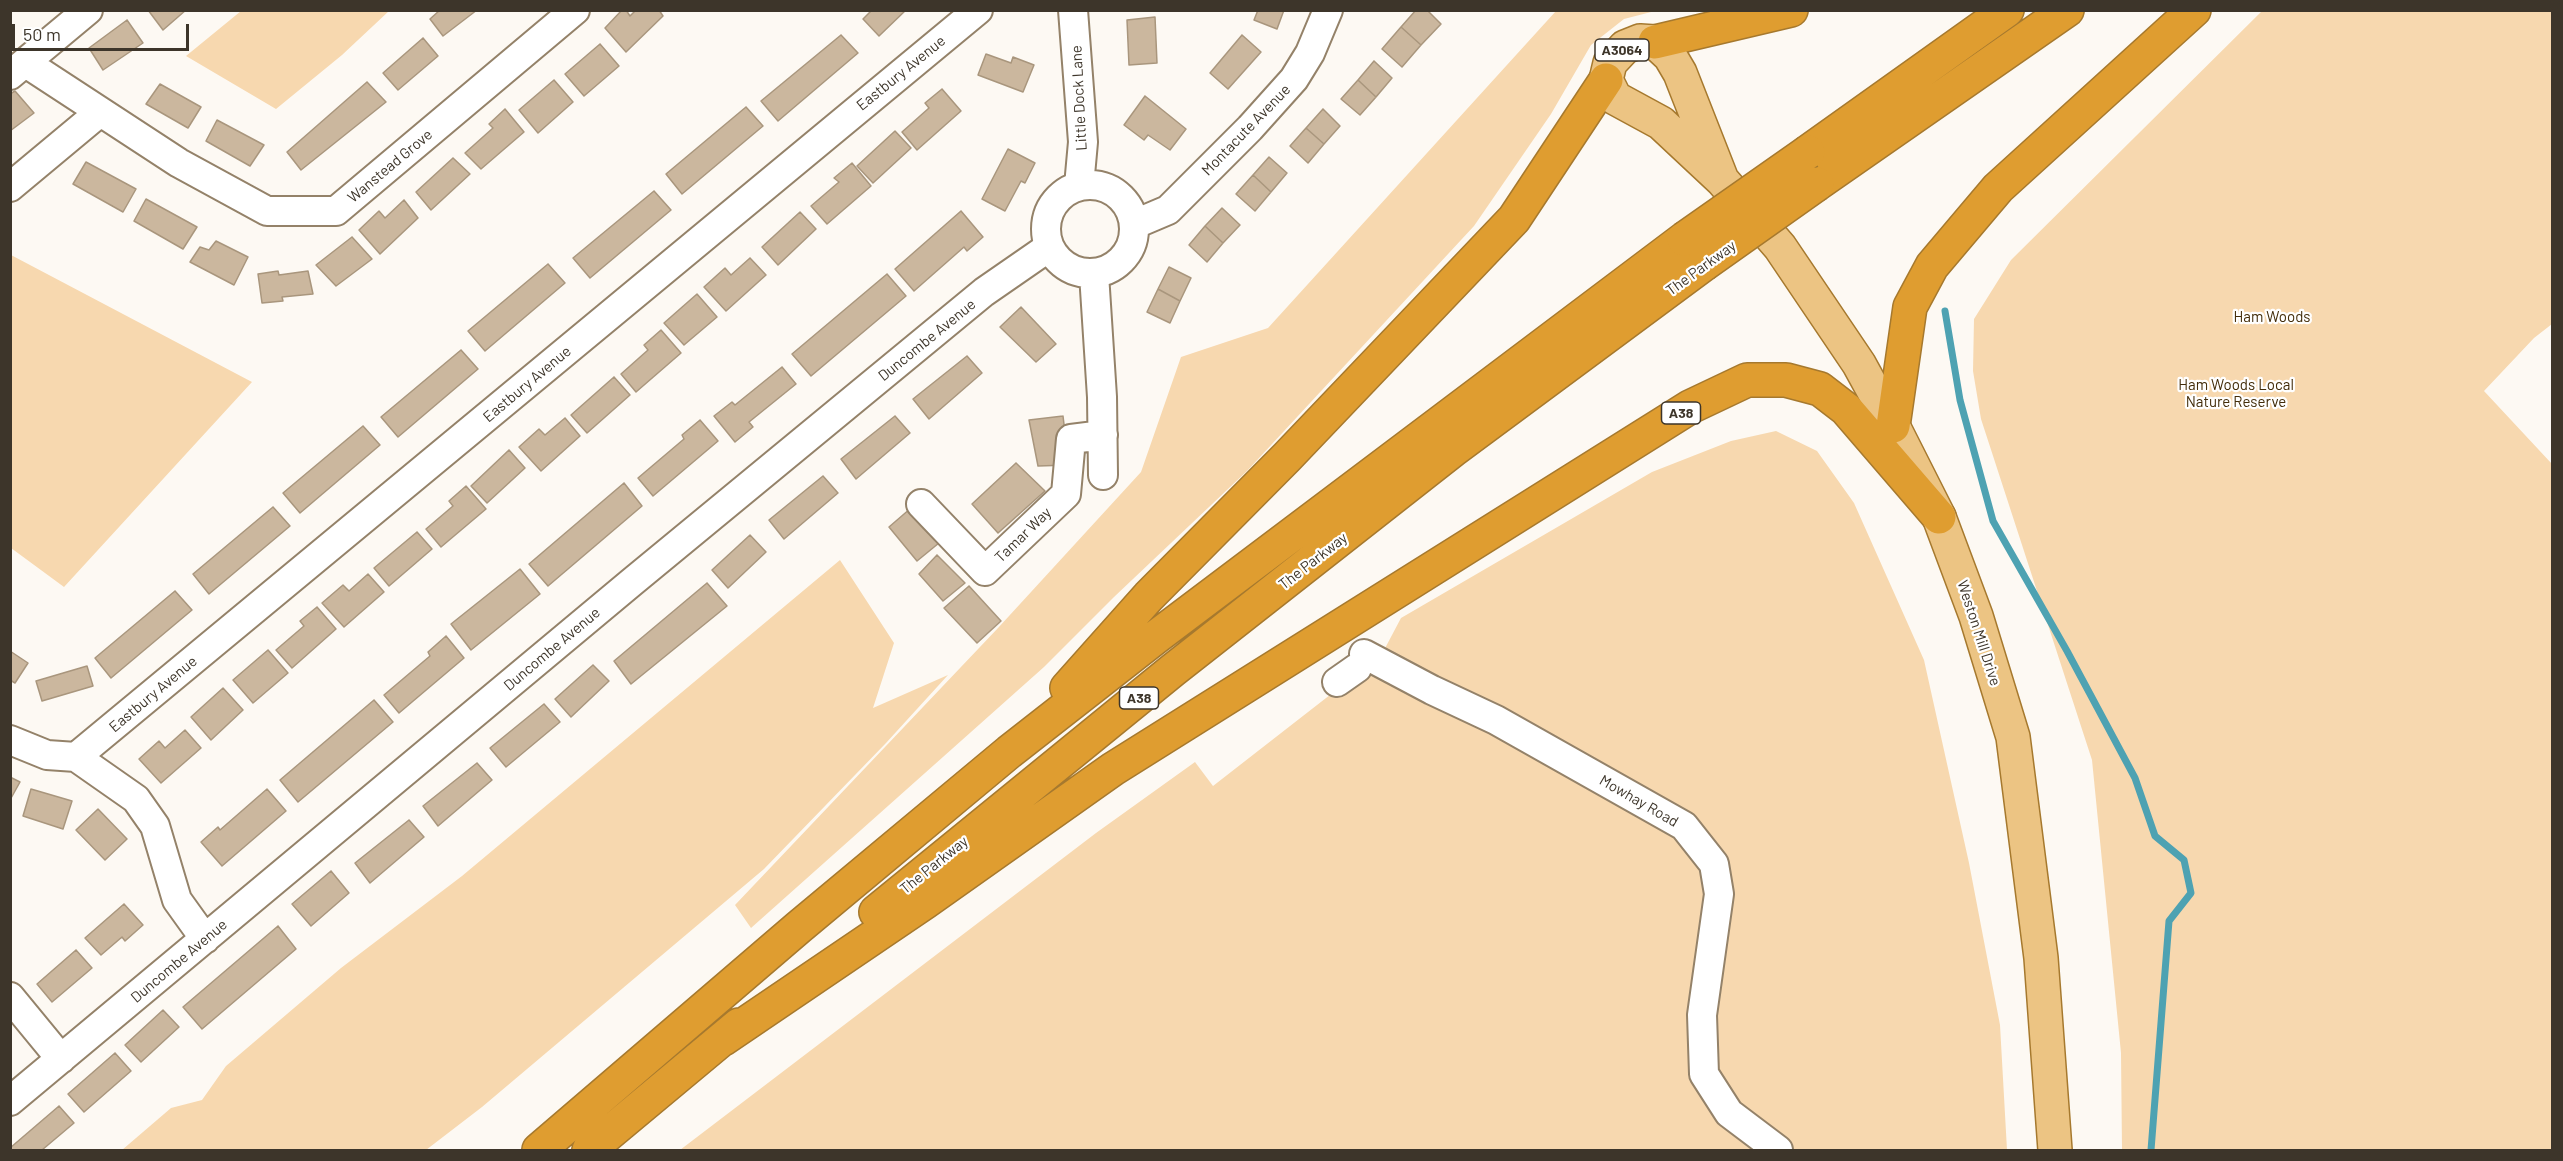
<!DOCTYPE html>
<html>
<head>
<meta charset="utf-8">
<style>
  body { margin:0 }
  #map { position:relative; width:2563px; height:1161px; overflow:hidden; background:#fdf9f3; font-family:Barlow,sans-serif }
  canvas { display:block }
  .frame { position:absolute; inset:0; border:12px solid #3d352a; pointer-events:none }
  .scale { position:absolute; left:12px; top:24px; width:177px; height:27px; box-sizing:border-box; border:3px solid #3d352a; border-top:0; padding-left:8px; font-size:18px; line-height:21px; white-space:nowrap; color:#3d352a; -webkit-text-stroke:4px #fff; paint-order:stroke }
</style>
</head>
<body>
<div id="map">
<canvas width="2563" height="1161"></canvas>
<div class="frame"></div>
<div class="scale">50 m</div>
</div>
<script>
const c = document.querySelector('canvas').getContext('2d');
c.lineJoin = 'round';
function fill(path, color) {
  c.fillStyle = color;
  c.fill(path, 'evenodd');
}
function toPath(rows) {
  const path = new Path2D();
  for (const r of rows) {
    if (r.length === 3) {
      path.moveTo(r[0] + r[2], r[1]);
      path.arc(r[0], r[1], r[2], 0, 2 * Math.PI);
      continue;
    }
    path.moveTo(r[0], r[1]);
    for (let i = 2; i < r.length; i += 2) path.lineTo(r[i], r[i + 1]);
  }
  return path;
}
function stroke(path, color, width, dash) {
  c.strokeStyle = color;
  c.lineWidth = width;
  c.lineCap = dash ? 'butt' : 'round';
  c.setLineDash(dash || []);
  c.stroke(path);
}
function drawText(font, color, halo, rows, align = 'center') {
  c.font = font + ' Barlow,sans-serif';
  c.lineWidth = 4.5;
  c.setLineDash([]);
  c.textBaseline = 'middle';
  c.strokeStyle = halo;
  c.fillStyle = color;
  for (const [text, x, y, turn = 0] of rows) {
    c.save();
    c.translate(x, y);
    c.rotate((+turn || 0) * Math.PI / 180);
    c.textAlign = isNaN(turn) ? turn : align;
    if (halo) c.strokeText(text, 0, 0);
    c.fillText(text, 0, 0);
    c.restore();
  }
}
fill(toPath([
  [241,11,241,10,389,11,342,55,276,109,186,56],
  [1556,11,1655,11,1624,19,1591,45,1551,114,1474,226,1247,471,1114,597,1044,667,751,928,735,905,998,628,1141,472,1181,357,1268,328],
  [2262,11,2552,11,2552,324,2534,338,2484,391,2552,464,2552,1150,2122,1150,2121,1053,2092,760,1981,419,1973,371,1974,319,2011,260],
  [11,255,252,382,64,587,11,548],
  [1776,431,1817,451,1854,503,1924,660,1969,863,2000,1025,2007,1150,680,1150,1096,833,1195,762,1213,786,1362,670,1373,671,1401,618,1652,472,1731,441],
  [840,560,894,643,873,708,948,675,886,743,764,869,482,1107,426,1150,122,1150,171,1108,202,1100,226,1066,341,968,462,876]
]), '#f7d8af');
stroke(toPath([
  [1945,311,1960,400,1993,521,2067,651,2135,778,2155,836,2184,860,2191,893,2169,921,2151,1150]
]), '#4ea2b2', 7);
const building = toPath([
  [148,10,186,10,163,30,148,10],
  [440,10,477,10,443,36,430,19,440,10],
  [622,10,626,10,630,16,636,10,659,10,663,16,626,52,605,28,622,10],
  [872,10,906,10,879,36,863,19,872,10],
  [1258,10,1284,10,1277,29,1254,20,1258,10],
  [1416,10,1427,10,1441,24,1421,45,1401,27,1416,10],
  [1155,17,1157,63,1129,65,1127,20,1155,17],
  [127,20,143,43,103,70,89,48,127,20],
  [1401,27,1421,45,1402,67,1382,49,1401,27],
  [841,35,858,53,778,121,761,101,841,35],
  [1242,35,1261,52,1228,89,1210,73,1242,35],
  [423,38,438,56,398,90,383,73,423,38],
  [600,44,619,66,584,96,565,74,600,44],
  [986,54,1011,63,1013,57,1034,65,1023,92,978,75,986,54],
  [1374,61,1392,78,1376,97,1358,80,1374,61],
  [554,80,573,102,538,133,519,110,554,80],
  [1358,80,1376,97,1360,115,1341,99,1358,80],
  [367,82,386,102,301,170,287,152,367,82],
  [160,84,201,107,188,128,146,104,160,84],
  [942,89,961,111,917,150,902,132,929,108,925,103,942,89],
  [15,91,34,113,10,131,10,94,15,91],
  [1145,96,1186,129,1170,150,1148,135,1144,140,1124,125,1145,96],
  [746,107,763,126,682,194,666,174,746,107],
  [505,109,524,132,481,169,465,153,493,128,489,124,505,109],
  [1323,109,1340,126,1324,144,1306,128,1323,109],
  [217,120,264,145,250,166,206,141,217,120],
  [1306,128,1324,144,1308,163,1290,146,1306,128],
  [895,131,911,148,873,183,857,166,895,131],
  [1008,149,1035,163,1025,183,1021,181,1005,211,982,199,1008,149],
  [1269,157,1287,173,1271,192,1253,175,1269,157],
  [453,158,470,174,431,210,416,192,453,158],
  [86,162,136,189,123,212,73,184,86,162],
  [852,163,871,186,827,224,811,206,839,182,834,178,852,163],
  [1253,175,1271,192,1255,211,1236,194,1253,175],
  [654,191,671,210,590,278,573,258,654,191],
  [146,199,197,227,183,249,134,221,146,199],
  [404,200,418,218,380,254,359,230,379,211,385,218,404,200],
  [1222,208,1240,225,1223,243,1205,226,1222,208],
  [961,211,983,237,967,251,964,247,914,291,895,269,961,211],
  [800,212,816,229,778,265,762,247,800,212],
  [1205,226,1223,243,1207,262,1189,245,1205,226],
  [352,237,372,259,336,286,316,265,352,237],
  [216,241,248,257,234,285,190,262,200,247,209,250,216,241],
  [750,258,766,275,726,311,704,287,725,268,731,275,750,258],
  [548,264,565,283,485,351,468,331,548,264],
  [1169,267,1191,278,1180,301,1158,289,1169,267],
  [278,271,279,275,308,271,313,294,282,297,283,301,262,303,258,274,278,271],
  [887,274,906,296,811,376,792,354,887,274],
  [1158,289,1180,301,1170,323,1147,312,1158,289],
  [697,294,717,317,684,345,664,323,697,294],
  [1021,307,1056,344,1036,362,1000,327,1021,307],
  [661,330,681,353,636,392,621,374,648,350,644,345,661,330],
  [461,350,478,369,398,437,381,417,461,350],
  [967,356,982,373,929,419,913,399,967,356],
  [782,367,796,384,749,422,753,427,735,442,714,416,732,402,735,405,782,367],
  [614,377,630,395,587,433,571,415,614,377],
  [895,416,910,433,856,479,841,459,895,416],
  [1063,416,1069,465,1038,466,1029,420,1063,416],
  [565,418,580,436,541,471,519,447,539,429,545,435,565,418],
  [700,420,718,441,653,496,638,478,684,439,682,435,700,420],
  [363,426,380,445,300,513,283,493,363,426],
  [509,450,525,468,487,503,471,486,509,450],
  [1016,463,1045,491,998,533,972,504,1016,463],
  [823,476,838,493,784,539,769,520,823,476],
  [624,483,642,506,548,586,529,564,624,483],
  [466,486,486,509,441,547,426,529,453,506,449,501,466,486],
  [273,507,290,526,209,594,193,574,273,507],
  [911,508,939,543,917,561,889,527,911,508],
  [417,532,432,549,389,586,374,568,417,532],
  [750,535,766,552,728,588,712,570,750,535],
  [937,555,965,583,943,601,919,574,937,555],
  [520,569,540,594,471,650,451,624,520,569],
  [368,574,384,592,344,627,322,603,343,585,349,591,368,574],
  [707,583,727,606,631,684,614,661,707,583],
  [969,586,1001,621,977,643,944,608,969,586],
  [175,591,192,610,111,678,95,658,175,591],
  [317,607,336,629,292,668,276,650,304,626,300,621,317,607],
  [446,636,464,658,399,713,384,695,430,656,428,652,446,636],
  [268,650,288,673,253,703,233,680,268,650],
  [10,651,28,663,15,683,10,680,10,651],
  [593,665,609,681,571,717,555,699,593,665],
  [87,666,93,686,42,701,36,681,87,666],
  [223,688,243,710,211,740,191,717,223,688],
  [374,700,393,722,298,802,280,780,374,700],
  [544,704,560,722,506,767,490,748,544,704],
  [185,730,201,748,161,783,139,759,159,741,165,748,185,730],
  [477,763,492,780,438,826,423,806,477,763],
  [10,777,20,782,10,800,10,777],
  [31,789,72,801,63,829,23,816,31,789],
  [267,789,286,811,222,866,201,842,218,827,220,830,267,789],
  [98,809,127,839,105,860,76,830,98,809],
  [409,820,424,837,370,883,355,863,409,820],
  [331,871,349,893,311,926,292,904,331,871],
  [124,904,143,925,125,941,122,937,101,955,85,938,124,904],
  [278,926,296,949,202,1029,183,1007,278,926],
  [76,950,92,968,52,1002,37,984,76,950],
  [163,1010,179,1027,141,1062,125,1045,163,1010],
  [115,1053,131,1071,84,1112,68,1094,115,1053],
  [59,1106,74,1123,42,1150,10,1150,10,1148,59,1106]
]);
fill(building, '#cbb79e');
stroke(building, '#a9967d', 1.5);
const minor = toPath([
  [1073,10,1083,142,1079,186],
  [26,63,179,163,267,211,336,211,575,10],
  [10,75,88,10],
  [1090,229,44],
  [10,187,100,112],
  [1135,224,1168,210,1250,128,1294,79,1310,53,1328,10],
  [1094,274,1102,397,1103,475],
  [921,504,985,571,1066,494,1071,439,1103,435],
  [1364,654,1432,690,1496,720,1684,826,1714,864,1719,894,1702,1015,1704,1074,1729,1113,1778,1150],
  [1337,682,1357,668],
  [10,740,47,755,76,757,136,799,155,826,177,900,205,939],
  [76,757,978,10],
  [10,997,61,1059],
  [10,1101,632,582,984,292,1049,247]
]);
const major = toPath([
  [1722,180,1680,73,1670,56,1655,42,1640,41,1625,47,1610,63,1606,80,1615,98,1661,123,1722,180,1780,247,1859,364,1893,426,1939,517,1976,616,2013,737,2041,958,2055,1150]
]);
const highway = toPath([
  [1655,42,1791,10],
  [1808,152,2007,10],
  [1817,184,2067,10],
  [1893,426,1910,307,1932,266,1998,188,2194,10],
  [1067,688,1149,596,1287,457,1514,219,1606,80],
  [876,912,1173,670,1453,450,1704,264],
  [723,1039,925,902,1113,769,1690,407,1747,380,1786,380,1820,389,1846,409,1939,517],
  [539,1150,799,927,1009,752,1156,637,1684,239],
  [589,1150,739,1025]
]);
stroke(minor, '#948269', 32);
stroke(major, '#a6792e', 36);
stroke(highway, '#a6792e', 36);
stroke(minor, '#fff', 28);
stroke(major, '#ecc483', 33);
stroke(highway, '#df9d30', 33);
const highwayBridge = toPath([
  [1684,239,1808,152],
  [1704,264,1817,184]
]);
stroke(highwayBridge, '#a6792e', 36, []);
stroke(highwayBridge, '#df9d30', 33);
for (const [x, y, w] of [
  [1622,50,54],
  [1681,413,39],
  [1139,698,39]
]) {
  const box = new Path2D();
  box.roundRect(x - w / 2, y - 11, w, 22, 4.5);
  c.fillStyle = '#fff';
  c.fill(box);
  stroke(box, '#3d352a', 1.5);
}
drawText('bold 14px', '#3d352a', null, [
  ["A3064",1622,50],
  ["A38",1681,413],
  ["A38",1139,698]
]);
drawText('15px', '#3d352a', '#fff', [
  ["Eastbury Avenue",901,73,-39],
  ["Little Dock Lane",1079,98,-93],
  ["Montacute Avenue",1246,130,-46],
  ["Wanstead Grove",390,166,-40],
  ["The Parkway",1701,268,-36],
  ["Duncombe Avenue",927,340,-39],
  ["Eastbury Avenue",527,384,-40],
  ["Tamar Way",1023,535,-44],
  ["The Parkway",1313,561,-38],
  ["Weston Mill Drive",1979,633,72],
  ["Duncombe Avenue",552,649,-40],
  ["Eastbury Avenue",153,694,-40],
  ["Mowhay Road",1639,801,30],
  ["The Parkway",934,865,-39],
  ["Duncombe Avenue",179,961,-40]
]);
drawText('15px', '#422c09', '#fff', [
  ["Ham Woods",2272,317],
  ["Ham Woods Local",2236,385],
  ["Nature Reserve",2236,402]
]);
</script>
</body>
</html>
